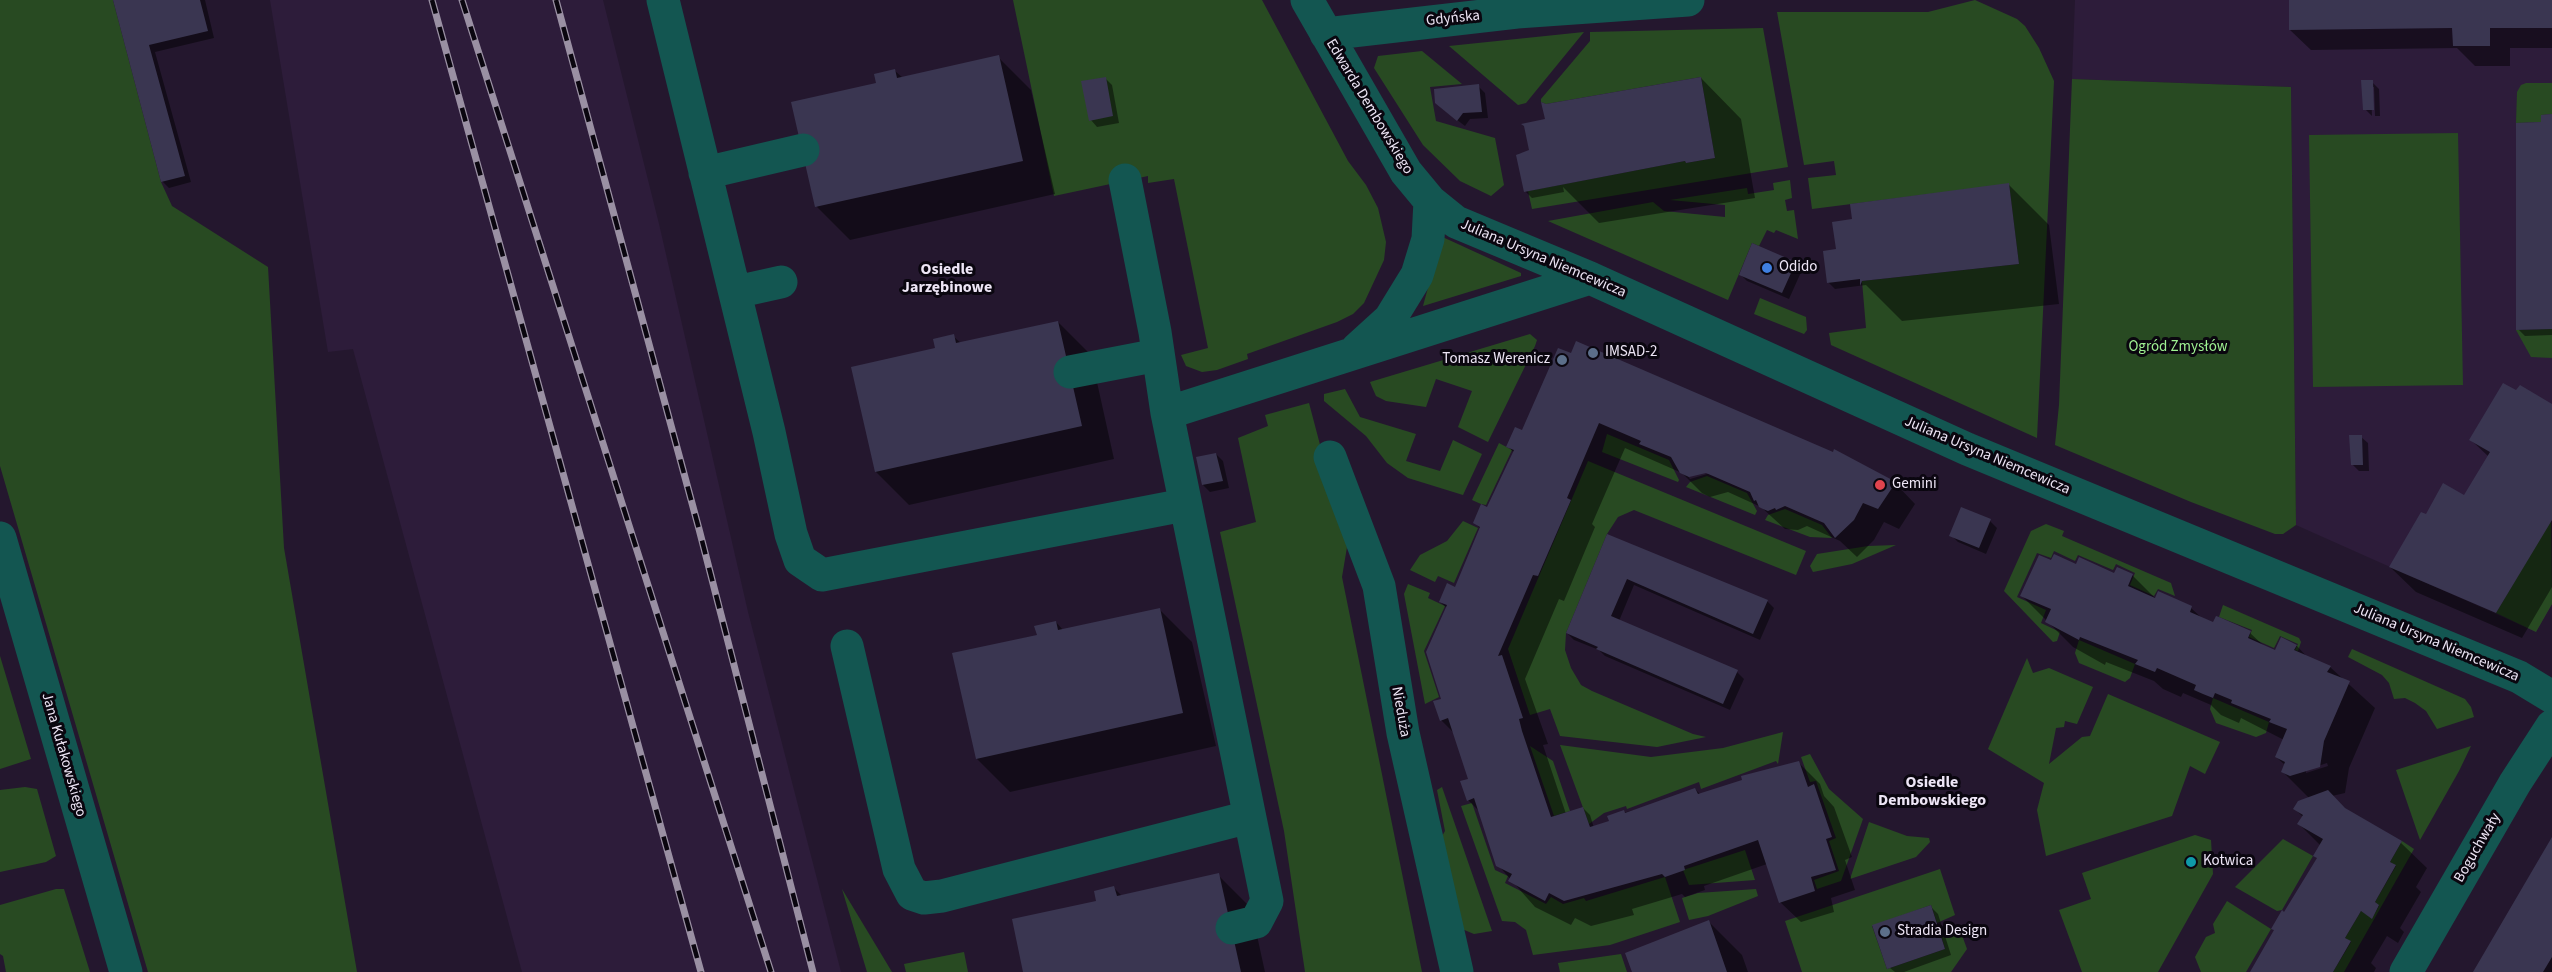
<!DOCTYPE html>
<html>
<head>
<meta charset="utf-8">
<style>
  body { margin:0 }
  canvas { display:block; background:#24172e }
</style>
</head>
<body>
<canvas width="2552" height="972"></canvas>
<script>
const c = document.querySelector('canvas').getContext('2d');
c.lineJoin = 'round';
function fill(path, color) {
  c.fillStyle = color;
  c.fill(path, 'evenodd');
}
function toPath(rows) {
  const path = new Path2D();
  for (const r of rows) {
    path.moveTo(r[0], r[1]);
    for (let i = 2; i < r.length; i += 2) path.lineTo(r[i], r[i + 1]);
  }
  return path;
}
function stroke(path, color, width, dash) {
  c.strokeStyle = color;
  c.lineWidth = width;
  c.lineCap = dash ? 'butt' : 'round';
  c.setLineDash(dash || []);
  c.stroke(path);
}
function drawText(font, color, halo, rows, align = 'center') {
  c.font = font + ' "Source Sans 3",sans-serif';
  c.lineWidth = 6;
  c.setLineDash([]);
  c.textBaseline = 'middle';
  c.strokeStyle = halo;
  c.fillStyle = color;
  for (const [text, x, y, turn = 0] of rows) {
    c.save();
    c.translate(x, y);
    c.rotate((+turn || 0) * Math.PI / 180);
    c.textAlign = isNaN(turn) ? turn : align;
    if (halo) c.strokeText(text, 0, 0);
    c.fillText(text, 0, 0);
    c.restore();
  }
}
fill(toPath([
  [270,0,603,0,659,224,748,612,841,972,522,972,353,349,328,352],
  [2075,0,2552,0,2552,604,2536,632,2296,525,2291,87,2072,79]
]), '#2d1c3a');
fill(toPath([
  [0,0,113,0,161,182,172,206,268,267,284,548,357,972,148,972,0,466],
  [1013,0,1262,0,1348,161,1366,185,1378,208,1386,242,1384,260,1364,303,1353,314,1337,322,1247,354,1248,359,1217,370,1202,372,1186,366,1181,355,1208,348,1174,179,1148,183,1148,176,1054,196],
  [1975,0,2017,19,2025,26,2039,48,2054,81,2037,438,1831,345,1829,333,1866,328,1862,281,2019,264,2009,184,1812,209,1808,178,1836,175,1834,161,1804,165,1777,12,1928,12],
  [1763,28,1788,167,1532,209,1528,191,1685,161,1686,163,1715,158,1701,77,1546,104,1541,102,1541,99,1590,41,1590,32],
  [1584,32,1526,103,1518,105,1449,46],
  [1422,51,1462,84,1430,87,1436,121,1495,138,1504,185,1491,196,1460,181,1423,145,1374,68,1378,56],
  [2072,79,2291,87,2296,525,2283,534,2275,534,2191,502,2055,445,2059,405],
  [2526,83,2552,83,2552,114,2542,115,2541,122,2516,123,2517,92,2521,85],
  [2458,133,2463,385,2313,387,2309,135],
  [1790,180,1792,198,1785,200,1787,211,1794,210,1798,239,1776,230,1774,233,1767,230,1759,246,1752,243,1728,300,1548,221,1653,202,1664,211,1725,217,1725,205,1670,200,1747,188,1748,194,1774,190,1773,183],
  [1436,234,1521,273,1521,276,1423,306,1432,273],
  [1760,298,1806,317,1807,330,1804,334,1754,314],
  [2552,329,2552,358,2531,357,2516,330],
  [1530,334,1537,340,1535,346,1488,442,1458,427,1472,391,1436,379,1426,407,1386,401,1376,396,1372,387,1370,382],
  [1345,389,1360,417,1416,434,1406,461,1440,471,1453,440,1482,454,1463,495,1408,478,1387,463,1366,436,1324,401,1324,394],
  [1309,403,1347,547,1342,577,1422,972,1305,972,1284,831,1220,532,1256,522,1238,438,1268,426,1265,415],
  [1607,434,1669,460,1679,480,1678,482,1602,452],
  [1499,443,1512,450,1486,505,1481,504,1472,500],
  [1588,461,1806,551,1796,575,1634,510,1618,517,1607,534,1566,633,1565,650,1571,668,1581,685,1592,691,1693,734,1706,737,1657,747,1560,736,1550,709,1530,715,1508,649],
  [1707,476,1747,493,1757,511,1755,515,1686,487,1690,482],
  [1785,509,1822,525,1832,538,1810,537,1765,520,1768,515],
  [2551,520,2552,604,2536,632,2496,613],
  [1463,521,1478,528,1454,583,1438,576,1435,582,1410,570,1420,555,1447,541],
  [2046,524,2064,531,2062,536,2171,583,2175,596,2158,589,2154,596,2130,585,2135,573,2116,564,2113,570,2078,555,2075,561,2054,551,2051,558,2037,553,2017,597,2046,610,2041,623,2060,632,2057,641,2053,642,2004,591,2031,531],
  [1896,545,1852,564,1813,572,1810,566,1817,554,1868,546],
  [1408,584,1430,593,1428,598,1445,606,1424,651,1439,697,1425,704,1404,594],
  [2223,605,2299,638,2301,642,2298,651,2295,650,2298,644,2280,636,2274,648,2249,637,2252,630,2219,617],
  [2079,640,2135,664,2130,678,2125,682,2079,663,2075,653],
  [2352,649,2465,699,2471,707,2474,717,2437,729,2426,711,2415,703,2405,698,2394,699,2389,683,2382,675,2348,657],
  [0,656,31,759,0,769],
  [2027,658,2033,673,2049,668,2093,687,2077,724,2065,721,2064,727,2056,728,2049,764,2082,737,2090,736,2108,694,2220,742,2205,774,2190,766,2172,816,2046,856,2037,810,2044,783,1988,749],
  [2213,698,2269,722,2266,733,2256,737,2216,723,2210,709],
  [1783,732,1778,764,1776,761,1701,789,1699,782,1627,809,1626,806,1604,813,1589,824,1560,745,1651,757,1723,748],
  [1530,746,1553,761,1570,811,1554,816],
  [2471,746,2459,771,2420,840,2396,770],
  [1810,754,1829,789,1863,819,1841,881,1817,889,1814,880,1839,871,1829,841,1836,838,1816,781,1810,782,1801,757],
  [25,787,37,789,56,856,46,862,0,872,0,790],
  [1442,787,1492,931,1474,934,1462,929,1441,838,1445,831,1437,790],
  [1472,803,1495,870,1508,876,1505,883,1546,904,1551,897,1563,904,1584,898,1586,901,1665,877,1680,922,1610,945,1533,955,1526,930,1515,922,1502,921,1461,806],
  [1869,822,1907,836,1929,838,1930,842,1916,857,1850,879],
  [2195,835,2211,840,2213,874,2158,972,2082,972,2059,910,2091,899,2082,873],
  [2283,839,2313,856,2282,910,2277,911,2235,887],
  [2402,841,2414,849,2344,972,2333,972,2351,942,2345,938,2361,911,2372,918,2379,906,2375,902,2396,866,2390,862],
  [1745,850,1755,880,1689,885,1683,870],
  [1940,869,1955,915,1937,923,1931,905,1872,926,1887,969,1945,949,1941,935,1959,927,1967,949,1951,972,1802,972,1785,921],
  [56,889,64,889,90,972,6,972,3,956,0,954,0,905],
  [842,889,892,972,867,972],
  [1756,889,1758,896,1708,916,1689,920,1682,898,1698,893],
  [2227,901,2271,929,2246,972,2201,972,2195,957,2206,937,2215,933,2213,924],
  [964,952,968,972,906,972,904,964],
  [1621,954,1627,972,1560,972,1558,963]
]), '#284a22');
fill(toPath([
  [115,0,205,0,214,38,155,52,191,182,169,188,162,181],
  [2290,0,2552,0,2552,48,2510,48,2510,66,2475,66,2457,48,2311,50,2290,30],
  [998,57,1031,90,1055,194,850,240,817,207,878,84,894,70,903,78],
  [1105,78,1112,85,1119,123,1097,127,1091,120],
  [1701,78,1741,119,1755,198,1599,223,1563,187,1564,192,1532,198,1525,191,1518,154,1532,151],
  [2372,82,2379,89,2380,116,2375,116,2374,87,2371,87,2372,116,2365,109],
  [1478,86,1485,93,1488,118,1470,119,1465,126,1444,110],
  [2552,116,2552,335,2525,336,2518,329,2543,124],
  [2009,185,2049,225,2059,304,1902,321,1866,285,1835,289,1828,282,1838,251],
  [1795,263,1802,270,1789,299,1747,281,1740,274],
  [1058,322,1091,355,1114,459,909,505,876,472,953,336,962,344],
  [1559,350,1895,483,1915,504,1899,529,1884,522,1874,540,1857,557,1840,541,1807,526,1798,530,1785,529,1761,507,1728,492,1710,497,1702,493,1682,473,1625,448,1592,524,1595,527,1564,601,1559,599,1525,679,1548,744,1543,745,1566,814,1583,808,1590,815,1594,828,1611,822,1609,817,1680,797,1695,789,1700,794,1799,763,1820,784,1824,796,1834,807,1852,857,1845,860,1855,890,1831,898,1834,912,1801,922,1780,902,1767,864,1704,886,1705,890,1685,897,1682,894,1632,909,1634,915,1591,926,1575,918,1571,925,1535,907,1498,865,1480,812,1468,800,1469,780,1454,733,1441,720,1447,608,1440,602,1455,589,1481,529,1475,523,1487,509,1514,453,1508,446,1523,432],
  [1713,469,1714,472,1690,479,1688,476],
  [2552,406,2552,587,2522,638,2416,592,2390,567,2426,516,2465,497,2489,457,2471,440],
  [2361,437,2368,443,2369,471,2359,471,2352,464],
  [1216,454,1223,461,1229,488,1210,492,1203,485],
  [1962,509,1990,521,1997,528,1986,554,1958,542,1951,535],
  [1607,536,1767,601,1774,608,1760,640,1634,585,1619,621,1737,672,1744,679,1730,710,1605,656,1599,650,1574,640,1567,633],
  [2052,562,2115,575,2132,575,2156,599,2191,608,2204,620,2250,633,2264,646,2276,652,2281,639,2297,646,2308,658,2330,667,2375,708,2349,768,2345,793,2332,796,2346,810,2401,843,2427,868,2416,887,2421,892,2400,928,2404,932,2398,943,2387,936,2371,963,2376,968,2374,972,2251,972,2318,858,2321,846,2299,824,2303,817,2295,809,2309,798,2282,771,2285,765,2276,757,2284,740,2241,718,2239,723,2221,715,2211,705,2183,693,2181,697,2163,689,2154,681,2106,662,2105,665,2073,647,2022,596],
  [2327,763,2328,766,2306,773,2306,770],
  [1159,609,1192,642,1216,746,1010,792,977,759,1038,636,1056,622,1063,630],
  [2552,840,2552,972,2475,972],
  [1218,875,1251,908,1265,972,1025,972,1114,888,1122,896],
  [1931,907,1938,914,1951,955,1904,972,1895,972,1890,968],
  [1709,922,1742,955,1748,972,1633,972]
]), '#0007');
fill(toPath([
  [113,0,200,0,208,31,149,45,185,176,161,182],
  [2289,0,2552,0,2552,28,2490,28,2490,46,2453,46,2452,28,2289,30],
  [999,55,1023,161,815,207,791,102,876,83,874,74,895,69,897,78],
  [1106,77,1113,116,1089,121,1081,81],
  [1701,77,1715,158,1686,163,1685,161,1524,192,1516,155,1529,150,1524,126,1521,124,1545,119,1541,102,1546,104],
  [2361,80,2373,80,2374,110,2363,110],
  [1479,84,1482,112,1463,113,1457,121,1435,103,1434,89],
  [2552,114,2552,329,2516,330,2516,123,2541,122,2541,115],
  [2009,183,2019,264,1862,281,1860,286,1860,279,1827,283,1823,251,1836,249,1832,222,1852,219,1850,204],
  [1752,243,1796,262,1782,293,1739,275],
  [1058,321,1082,426,875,472,851,367,935,348,933,339,954,334,956,343],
  [1576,341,1833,452,1834,449,1896,482,1878,509,1863,503,1854,520,1835,538,1824,523,1785,506,1776,510,1775,508,1768,511,1763,509,1759,507,1756,500,1754,501,1750,492,1706,473,1689,477,1680,473,1671,457,1639,444,1641,441,1599,423,1567,498,1571,500,1538,576,1533,575,1498,656,1502,655,1523,718,1519,719,1522,731,1551,817,1583,807,1590,827,1609,821,1607,816,1624,810,1625,813,1695,788,1698,794,1742,780,1741,776,1799,761,1808,787,1814,784,1832,837,1826,839,1836,870,1811,877,1815,891,1779,903,1758,840,1684,866,1685,870,1665,877,1662,874,1564,901,1549,893,1545,901,1508,881,1512,874,1496,866,1474,798,1467,801,1460,781,1468,779,1448,718,1440,721,1433,701,1441,699,1426,652,1447,605,1439,602,1447,583,1455,587,1480,527,1473,523,1481,504,1487,507,1514,450,1506,447,1515,427,1522,430,1558,348,1571,353],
  [2503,383,2516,390,2520,385,2552,404,2552,520,2496,613,2389,567,2421,512,2426,514,2443,483,2464,495,2490,452,2469,440],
  [2349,435,2362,435,2363,465,2351,465],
  [1216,453,1223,481,1202,485,1196,457],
  [1961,507,1991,519,1979,548,1949,536],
  [1607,534,1768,600,1753,634,1627,579,1611,616,1738,670,1723,704,1596,649,1598,647,1566,633],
  [2054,554,2076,564,2079,557,2114,573,2117,567,2133,574,2128,586,2155,598,2158,591,2192,606,2190,612,2213,622,2216,616,2219,617,2251,631,2248,638,2275,650,2281,637,2297,645,2294,650,2331,666,2327,672,2350,681,2324,741,2320,767,2290,776,2281,772,2285,762,2275,757,2287,729,2269,722,2271,719,2231,703,2232,700,2215,693,2213,698,2203,694,2194,690,2196,685,2157,668,2155,672,2135,664,2138,660,2080,637,2079,640,2045,622,2051,609,2020,596,2039,555,2051,560],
  [1160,608,1183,713,976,759,952,653,1037,635,1034,626,1056,621,1058,630],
  [2328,790,2345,808,2402,841,2390,862,2396,865,2375,902,2379,905,2372,919,2361,911,2345,938,2351,941,2333,972,2250,972,2274,930,2271,929,2282,910,2284,912,2317,858,2313,856,2323,839,2297,824,2303,815,2293,809,2298,801],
  [2552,837,2552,957,2543,972,2473,972],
  [1219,873,1241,972,1023,972,1012,919,1096,901,1094,891,1114,886,1117,896],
  [1931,905,1945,949,1887,969,1872,925],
  [1709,920,1727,972,1632,972,1625,953]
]), '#3a3651');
stroke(toPath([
  [663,0,769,432,791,534,800,560,822,575,1184,505],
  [1307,0,1406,172,1430,201,1456,222,1590,278,1967,449,2519,677,2552,697],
  [1326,34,1517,12,1688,0],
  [705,173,803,150],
  [1125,180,1155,332,1167,413,1590,278],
  [736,292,781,282],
  [1357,349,1390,319,1417,275,1428,239,1430,201],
  [1070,372,1158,355],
  [1167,413,1267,901,1256,922,1232,928],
  [1330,457,1379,586,1403,733,1457,972],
  [0,538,126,972],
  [847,646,899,869,912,894,924,898,942,896,1249,817],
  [2406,972,2515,783,2552,726]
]), '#135651', 33);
const rail = toPath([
  [432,0,701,972],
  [462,0,771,972],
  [556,0,699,529,813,972]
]);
stroke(rail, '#9a90a3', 7);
stroke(rail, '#0a060f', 4.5, [14]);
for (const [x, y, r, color] of [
  [1767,268,6,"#3f7fe0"],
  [1593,353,6,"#5c6f8a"],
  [1562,360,6,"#5c6f8a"],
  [1880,485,6,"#e0444e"],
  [2191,862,6,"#0f9aa8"],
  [1885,932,6,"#5c6f8a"]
]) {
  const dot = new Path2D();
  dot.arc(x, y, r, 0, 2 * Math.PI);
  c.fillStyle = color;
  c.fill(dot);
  stroke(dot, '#0a060f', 2);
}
drawText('15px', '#ede5f5', '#0a060f', [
  ["Gdyńska",1453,19,-6],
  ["Edwarda Dembowskiego",1369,107,59],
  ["Juliana Ursyna Niemcewicza",1543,259,23],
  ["Juliana Ursyna Niemcewicza",1987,456,23],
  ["Juliana Ursyna Niemcewicza",2436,643,23],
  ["Nieduża",1400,712,80],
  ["Jana Kułakowskiego",63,755,74],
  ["Boguchwały",2478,848,-60]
]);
drawText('15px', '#ede5f5', '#0a060f', [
  ["Odido",1779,268],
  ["IMSAD-2",1605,353],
  ["Tomasz Werenicz",1550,360,"right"],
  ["Gemini",1892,485],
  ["Kotwica",2203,862],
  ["Stradia Design",1897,932]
], 'left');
drawText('15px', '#9ff192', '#0a060f', [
  ["Ogród Zmysłów",2178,348]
]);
drawText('bold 16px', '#ede5f5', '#0a060f', [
  ["Osiedle",947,270],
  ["Jarzębinowe",947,288],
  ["Osiedle",1932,783],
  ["Dembowskiego",1932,801]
]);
</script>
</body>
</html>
